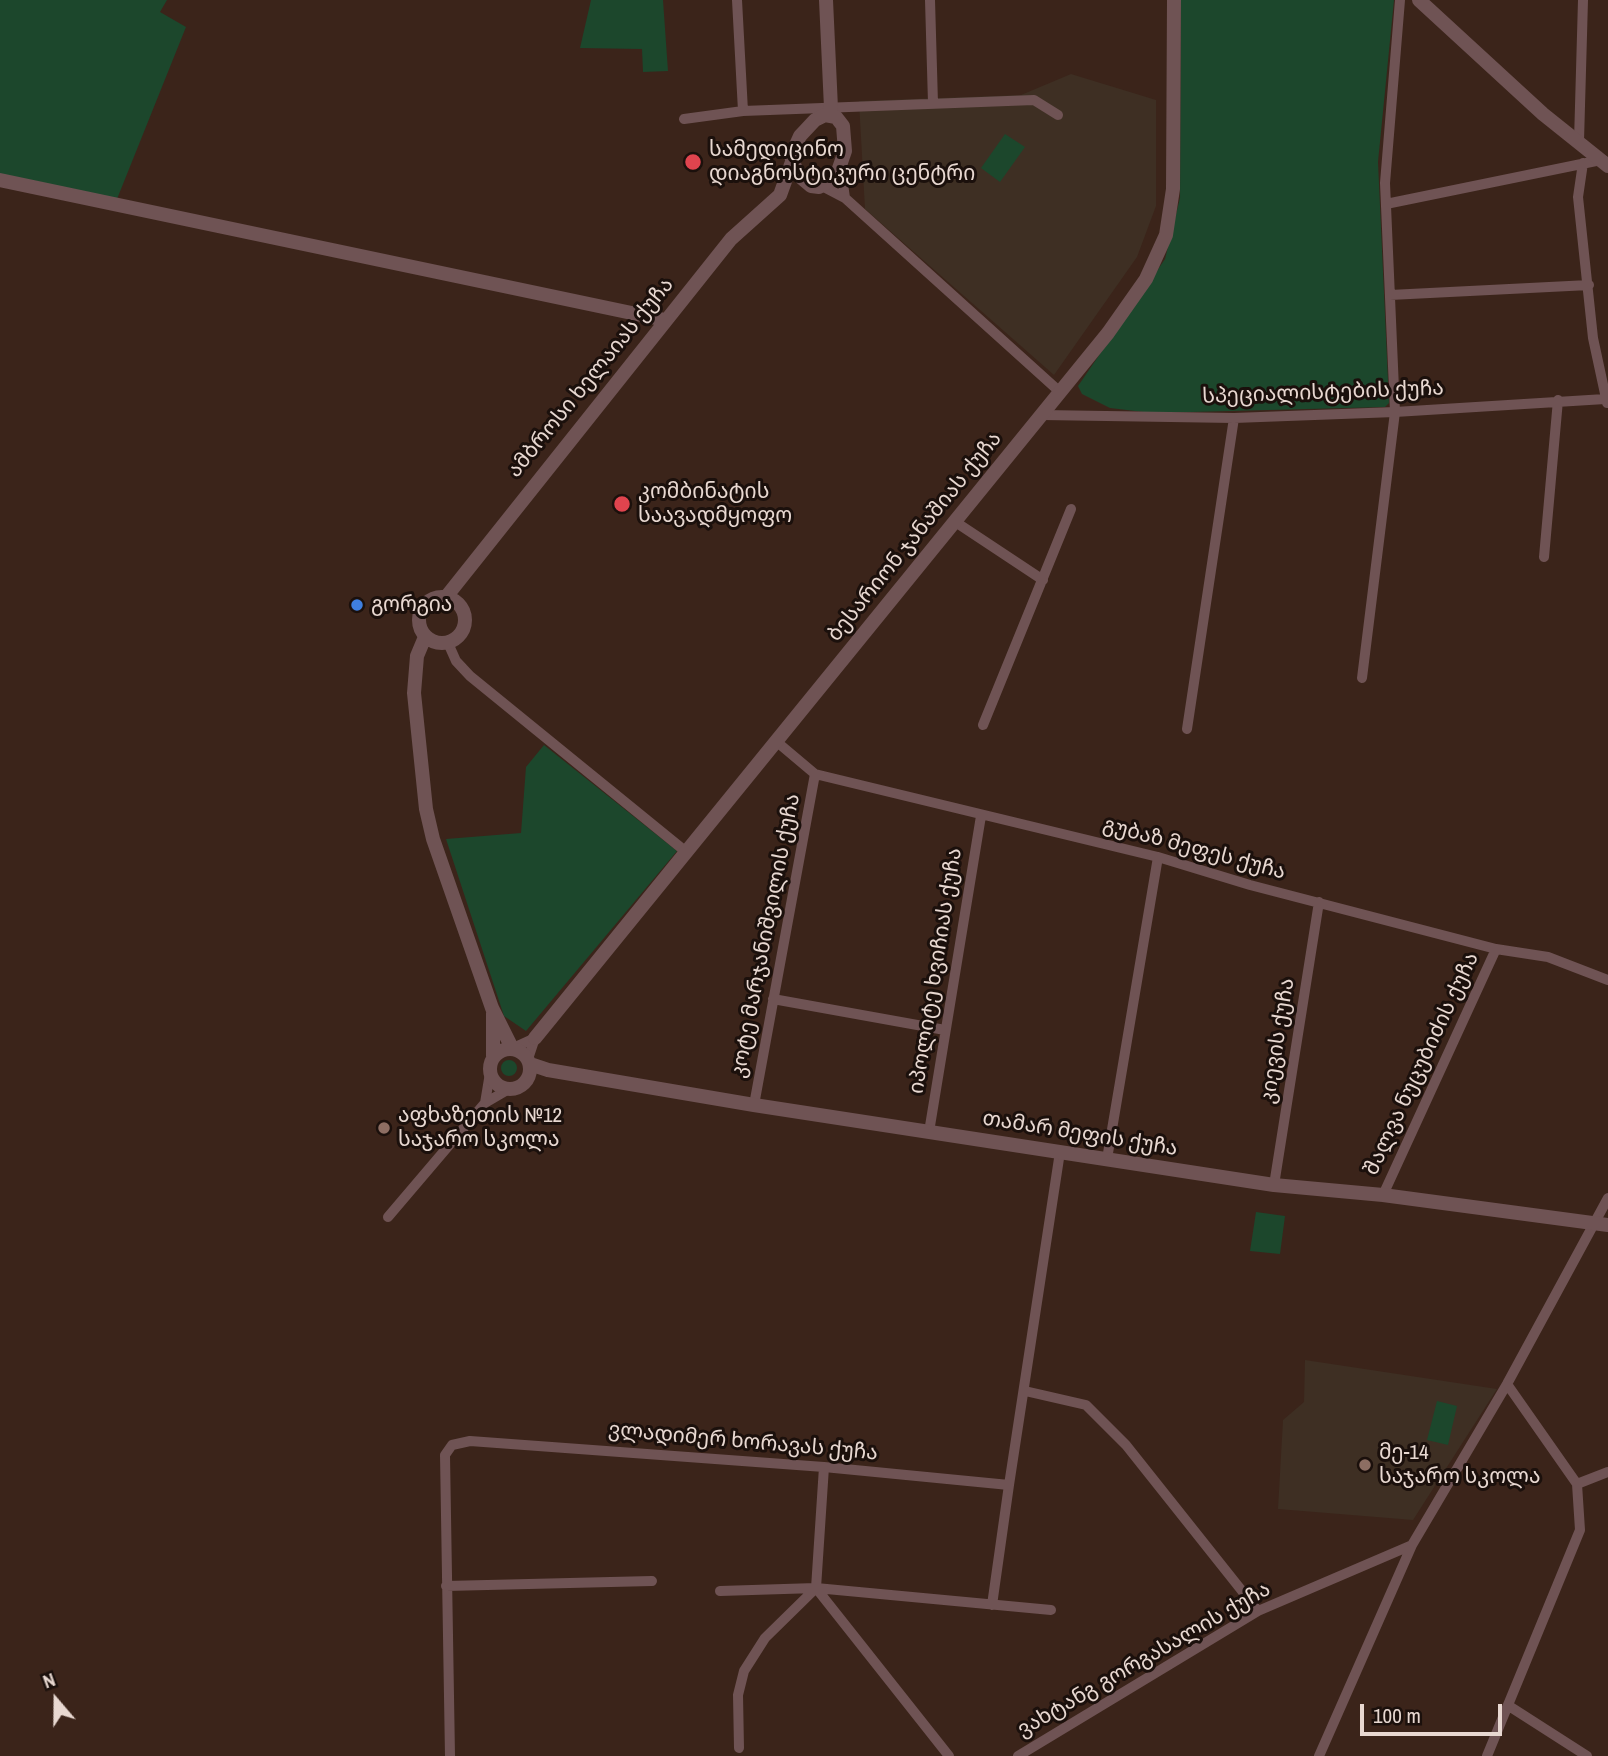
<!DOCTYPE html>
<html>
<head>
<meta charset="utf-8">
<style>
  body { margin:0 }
  #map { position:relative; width:1608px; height:1756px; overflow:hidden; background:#3b241a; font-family:"Archivo Narrow",sans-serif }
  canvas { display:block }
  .north { position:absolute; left:21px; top:1665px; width:70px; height:70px; -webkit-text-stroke:5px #1b100c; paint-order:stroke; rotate:340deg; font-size:19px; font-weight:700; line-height:28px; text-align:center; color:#e8d8d1 }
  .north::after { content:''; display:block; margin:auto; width:24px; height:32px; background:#e8d8d1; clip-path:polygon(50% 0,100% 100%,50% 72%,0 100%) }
  .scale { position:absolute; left:1360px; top:1704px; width:142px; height:32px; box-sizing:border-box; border:4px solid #e8d8d1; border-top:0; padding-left:9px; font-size:21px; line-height:24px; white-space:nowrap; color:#e8d8d1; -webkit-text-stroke:5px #1b100c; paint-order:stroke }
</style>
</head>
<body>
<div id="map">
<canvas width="1608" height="1756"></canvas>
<div class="north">N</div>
<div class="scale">100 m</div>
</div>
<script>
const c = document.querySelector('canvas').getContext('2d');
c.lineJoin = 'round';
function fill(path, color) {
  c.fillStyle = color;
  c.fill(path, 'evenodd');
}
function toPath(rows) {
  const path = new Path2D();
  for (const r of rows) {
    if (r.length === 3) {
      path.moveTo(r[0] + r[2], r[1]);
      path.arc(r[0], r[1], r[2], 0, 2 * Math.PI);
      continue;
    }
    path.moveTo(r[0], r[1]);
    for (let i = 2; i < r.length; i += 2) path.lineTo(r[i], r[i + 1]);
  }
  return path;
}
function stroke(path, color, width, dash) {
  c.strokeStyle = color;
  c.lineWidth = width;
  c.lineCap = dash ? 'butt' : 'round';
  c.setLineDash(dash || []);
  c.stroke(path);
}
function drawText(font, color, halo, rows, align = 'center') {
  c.font = font + ' "Archivo Narrow","Noto Sans Georgian",sans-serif';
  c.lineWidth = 6;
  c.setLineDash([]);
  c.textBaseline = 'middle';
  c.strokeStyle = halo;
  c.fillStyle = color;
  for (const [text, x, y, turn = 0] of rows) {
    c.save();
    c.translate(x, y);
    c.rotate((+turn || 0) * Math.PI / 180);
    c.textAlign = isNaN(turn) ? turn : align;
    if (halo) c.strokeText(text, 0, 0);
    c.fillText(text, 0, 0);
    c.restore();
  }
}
fill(toPath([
  [1071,74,1156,100,1156,206,1137,257,1054,375,865,209,859,101,1021,95],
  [1305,1360,1497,1389,1413,1520,1278,1509,1283,1420,1304,1402]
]), '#3e2f23');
fill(toPath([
  [0,0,167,0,160,12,186,27,115,204,0,180],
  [591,0,663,0,668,71,643,72,642,49,580,48],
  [1181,0,1394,0,1378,162,1389,403,1385,407,1152,413,1110,408,1082,394,1078,386,1165,259,1180,198],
  [1005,134,1025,147,1000,182,981,168],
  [544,745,677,851,526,1031,504,1016,446,839,521,833,526,767],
  [509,1068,8],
  [1256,1212,1285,1216,1280,1254,1250,1251],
  [1437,1401,1457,1406,1448,1445,1427,1440]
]), '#1c472c');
stroke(toPath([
  [737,0,743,111],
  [930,0,933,103],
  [684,119,743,111,1034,100,1058,115],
  [1579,141,1583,0],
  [1583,163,1578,197,1593,338,1607,403],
  [841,170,845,198],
  [822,186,845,198,1060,392],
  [1386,204,1601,160],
  [1390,295,1589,285],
  [1042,415,1234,418,1395,412,1605,399],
  [954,521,1043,580],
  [1544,557,1558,400],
  [448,643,456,661,470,676,685,851],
  [1362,678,1395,412,1385,183,1400,0],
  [983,725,1071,509],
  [1187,729,1234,418],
  [777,742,815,774,1158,857,1250,885,1496,949,1548,957,1608,980],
  [773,999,945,1030],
  [513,1048,535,1038],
  [528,1059,535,1038],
  [485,1103,490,1073],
  [754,1105,815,774],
  [929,1132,981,816],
  [1107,1159,1158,857],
  [1274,1185,1319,902],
  [1383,1195,1496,949],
  [388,1217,485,1103,509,1089],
  [1025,1391,1086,1405,1126,1445,1258,1611],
  [1577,1484,1608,1472],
  [446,1586,652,1581],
  [816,1588,949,1756],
  [816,1588,824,1467],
  [720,1591,816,1588,1051,1610],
  [992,1605,1009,1485],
  [1509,1706,1587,1756],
  [739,1748,738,1695,744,1671,765,1638,816,1588],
  [450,1756,445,1455,452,1445,470,1441,824,1467,1009,1485,1060,1152],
  [1018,1756,1258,1611,1412,1545,1507,1384,1608,1198],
  [1319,1756,1412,1545],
  [1487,1756,1580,1530,1577,1484,1507,1384]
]), '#6f5354', 10);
stroke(toPath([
  [826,0,831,108],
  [1419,0,1543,114,1608,166],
  [825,115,836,117,843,126,845,151,836,177,819,187,811,186,798,175,791,156,800,136,815,120,825,115],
  [0,180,665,320],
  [442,620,23],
  [446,597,731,239,780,195,792,162],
  [425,637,417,656,414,693,426,809,433,839,492,1008,512,1048],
  [493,1013,493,1056],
  [535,1038,1108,333,1146,279,1166,235,1173,189,1174,0],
  [510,1069,20],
  [530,1064,548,1070,754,1105,1274,1185,1383,1195,1608,1225]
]), '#6f5354', 14);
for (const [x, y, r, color] of [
  [693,162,9,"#e0444e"],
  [622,504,9,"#e0444e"],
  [357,605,7,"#3f7fe0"],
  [384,1128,7,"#8d6e63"],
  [1365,1465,7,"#8d6e63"]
]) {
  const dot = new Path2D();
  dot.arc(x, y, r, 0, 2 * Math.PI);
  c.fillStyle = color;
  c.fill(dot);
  stroke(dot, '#1b100c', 2.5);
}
drawText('21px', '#e8d8d1', '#1b100c', [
  ["სამედიცინო",709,150],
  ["დიაგნოსტიკური ცენტრი",709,174],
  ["კომბინატის",638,492],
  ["საავადმყოფო",638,516],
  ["გორგია",371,605],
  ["აფხაზეთის №12",398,1116],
  ["საჯარო სკოლა",398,1140],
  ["მე-14",1379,1453],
  ["საჯარო სკოლა",1379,1477]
], 'left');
drawText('21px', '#e8d8d1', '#1b100c', [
  ["ამბროსი ხელაიას ქუჩა",591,378,-51],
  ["სპეციალისტების ქუჩა",1323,393,-2],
  ["ბესარიონ ჯანაშიას ქუჩა",915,537,-51],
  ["გუბაზ მეფეს ქუჩა",1194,849,15],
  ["კოტე მარჯანიშვილის ქუჩა",766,936,-79],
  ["იპოლიტე ხვიჩიას ქუჩა",936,971,-81],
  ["კიევის ქუჩა",1278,1041,-81],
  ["შალვა ნუცუბიძის ქუჩა",1422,1064,-65],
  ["თამარ მეფის ქუჩა",1080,1134,9],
  ["ვლადიმერ ხორავას ქუჩა",743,1442,5],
  ["ვახტანგ გორგასალის ქუჩა",1144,1660,-30]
]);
</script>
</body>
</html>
